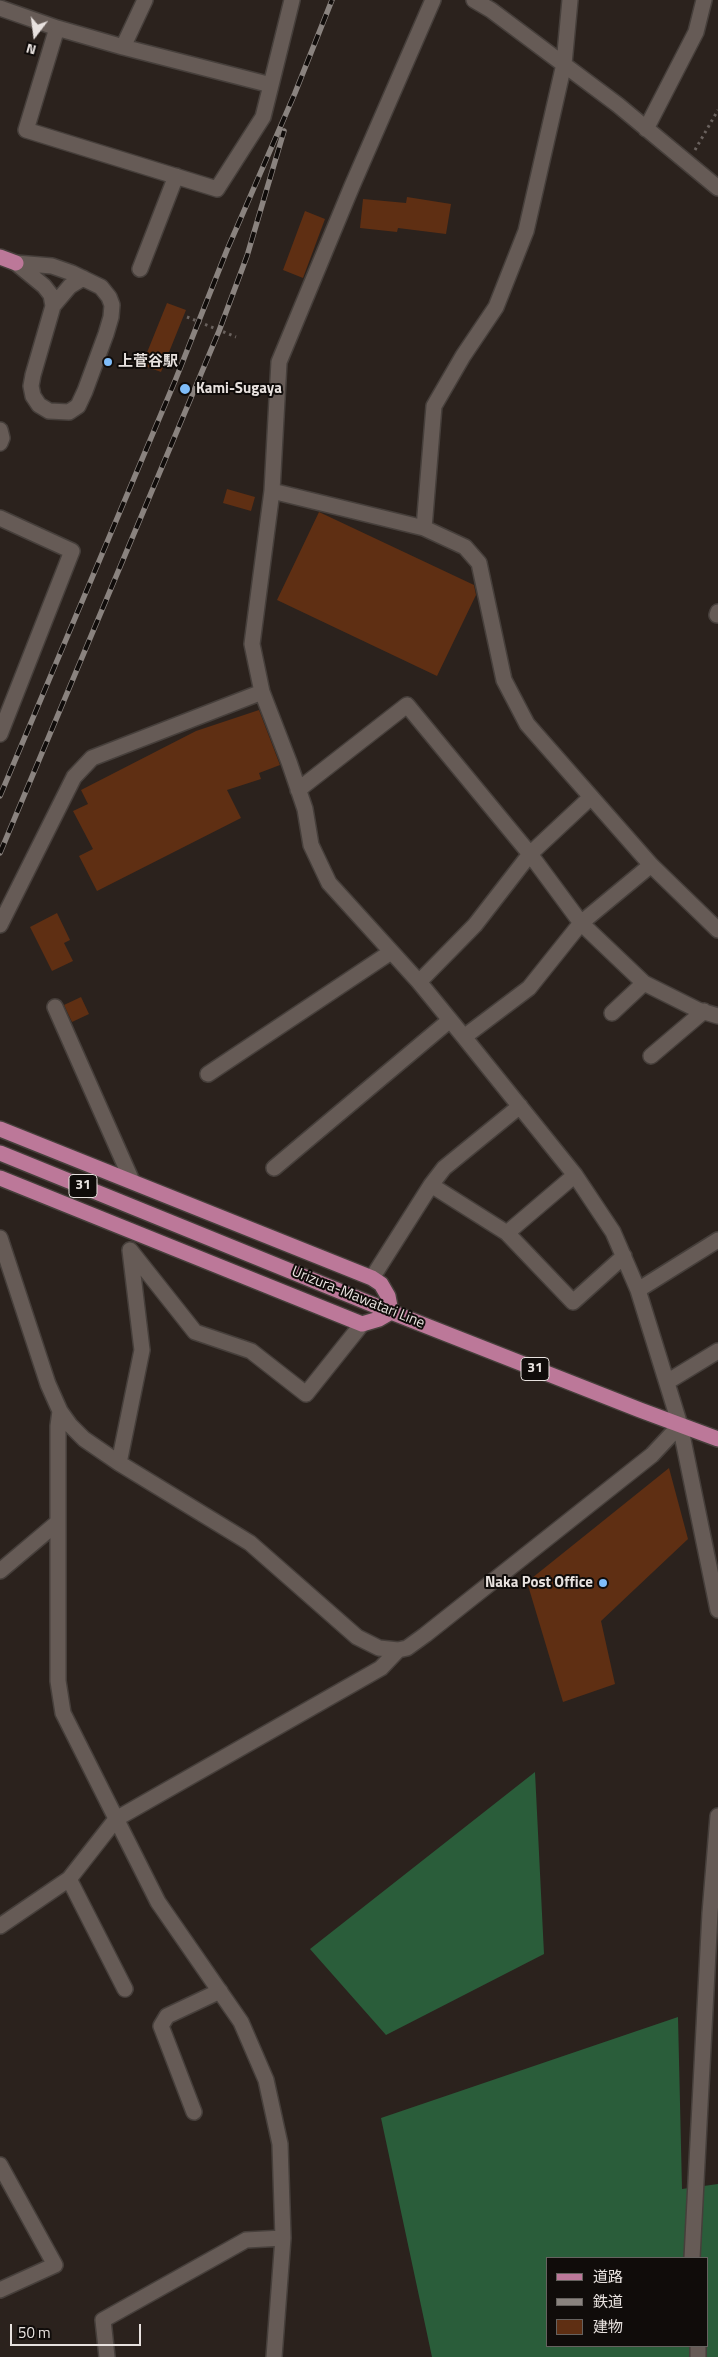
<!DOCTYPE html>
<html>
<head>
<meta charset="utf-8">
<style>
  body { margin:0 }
  #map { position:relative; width:718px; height:2357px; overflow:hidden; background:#2b221d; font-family:"Titillium Web","Noto Sans JP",sans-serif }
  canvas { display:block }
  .legend { position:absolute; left:546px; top:2257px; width:162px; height:90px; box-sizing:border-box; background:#100c0a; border:1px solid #66625f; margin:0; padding:6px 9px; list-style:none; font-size:15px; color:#e8e2df }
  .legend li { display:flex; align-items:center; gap:10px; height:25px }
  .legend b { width:25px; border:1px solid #66625f }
  .north { position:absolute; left:10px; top:10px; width:50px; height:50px; -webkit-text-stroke:4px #100c0a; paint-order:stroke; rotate:195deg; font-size:14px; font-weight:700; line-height:20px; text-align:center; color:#e8e2df }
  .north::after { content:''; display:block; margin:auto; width:18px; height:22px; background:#e8e2df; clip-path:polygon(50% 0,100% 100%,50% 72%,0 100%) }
  .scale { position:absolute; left:10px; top:2324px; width:131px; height:22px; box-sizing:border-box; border:2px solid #e8e2df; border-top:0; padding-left:6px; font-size:15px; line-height:18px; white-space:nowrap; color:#e8e2df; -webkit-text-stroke:4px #100c0a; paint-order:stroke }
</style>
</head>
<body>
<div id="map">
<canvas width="718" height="2357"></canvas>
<ul class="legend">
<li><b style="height:6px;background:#bc7899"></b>道路</li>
<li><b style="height:6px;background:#8a837f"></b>鉄道</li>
<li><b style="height:14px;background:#5f2f13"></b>建物</li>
</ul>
<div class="north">N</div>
<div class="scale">50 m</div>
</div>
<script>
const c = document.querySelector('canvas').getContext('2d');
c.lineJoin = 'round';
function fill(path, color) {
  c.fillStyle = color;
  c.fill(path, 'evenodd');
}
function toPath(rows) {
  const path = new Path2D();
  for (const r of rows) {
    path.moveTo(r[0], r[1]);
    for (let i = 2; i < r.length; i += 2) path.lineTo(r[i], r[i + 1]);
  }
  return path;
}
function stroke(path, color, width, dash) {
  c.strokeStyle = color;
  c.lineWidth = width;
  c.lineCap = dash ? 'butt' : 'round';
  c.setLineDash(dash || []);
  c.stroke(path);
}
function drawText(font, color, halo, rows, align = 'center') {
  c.font = font + ' "Titillium Web","Noto Sans JP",sans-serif';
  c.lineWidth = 4;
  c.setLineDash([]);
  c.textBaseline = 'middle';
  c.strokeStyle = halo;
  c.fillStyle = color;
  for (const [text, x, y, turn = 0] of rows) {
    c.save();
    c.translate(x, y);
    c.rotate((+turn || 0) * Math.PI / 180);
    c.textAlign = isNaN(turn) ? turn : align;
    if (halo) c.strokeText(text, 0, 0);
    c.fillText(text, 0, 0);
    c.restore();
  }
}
fill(toPath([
  [535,1772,544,1954,386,2035,310,1949],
  [678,2017,682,2189,718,2184,718,2357,432,2357,381,2118],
  [547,2258,707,2258,707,2346,547,2346]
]), '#2a5d3a');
fill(toPath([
  [407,197,451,204,446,234,398,228,397,232,360,228,363,199,406,203],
  [305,211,325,219,303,278,283,270],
  [167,303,186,310,161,372,142,365],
  [227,489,255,497,251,511,223,503],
  [319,512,474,585,476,595,437,676,277,600],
  [259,710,280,765,259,773,261,779,227,790,241,818,97,891,79,856,93,849,73,811,88,804,81,790,196,731],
  [57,913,70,940,64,943,73,961,52,971,30,927],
  [81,997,89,1014,72,1022,64,1005],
  [669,1468,688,1539,601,1621,615,1684,563,1702,527,1582]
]), '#5f2f13');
const minor = toPath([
  [145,0,123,47,271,85,292,0],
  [433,0,352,186,279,362,272,491,252,644,262,692,289,762,305,809,311,845,329,883,419,982,464,1037,575,1175,613,1232,638,1290,680,1425,718,1610],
  [474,0,491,10,618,105,718,188],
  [0,8,57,28,123,47],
  [57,28,26,130,217,189,263,117,271,85],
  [646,129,696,32,704,0],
  [16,263,52,266,72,273,101,287,109,297,112,305,111,317,106,334,85,391,78,406,69,412,49,411,39,405,33,396,31,386,33,375,53,306,51,295,44,286,16,263],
  [140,269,176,176],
  [53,306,70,286,83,278],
  [0,430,2,438,0,443],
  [272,491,424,528,465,547,479,563,504,680,527,724,651,865,718,930],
  [0,518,72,551,0,734],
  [424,528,434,406,463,356,496,307,526,231,564,64,570,0],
  [717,615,718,612],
  [298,790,407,705,530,854,581,923,529,988,464,1037],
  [651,865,581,923,644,983,698,1010,718,1016],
  [0,925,74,777,92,758,262,692],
  [419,982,475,925,530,854,591,797],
  [55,1007,132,1181],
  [612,1013,644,983],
  [651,1056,704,1011],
  [208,1074,391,952],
  [274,1168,450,1020],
  [575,1175,507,1233,573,1302,624,1256],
  [431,1185,507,1233],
  [0,1238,48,1384,60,1411,70,1425,84,1439,119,1463,250,1543,357,1637,379,1648,398,1650,407,1648,425,1635,652,1455,680,1425],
  [372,1278,431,1185,444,1168,520,1106],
  [638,1290,718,1240],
  [667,1382,718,1351],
  [60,1411,58,1426,58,1681,63,1713,158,1902,241,2022,266,2080,280,2144,283,2238,274,2357],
  [119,1463,142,1350,130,1250,195,1332,251,1351,306,1394,362,1324],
  [0,1571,58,1522],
  [69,1879,125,1989],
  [0,1926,69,1879,116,1819,381,1668,398,1650],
  [194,2112,161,2026,167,2016,220,1991],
  [0,2165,55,2265,0,2290],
  [692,2258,710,1913,718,1816],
  [698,2346,698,2357],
  [107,2357,103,2320,246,2240,283,2238]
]);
const major = toPath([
  [0,257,16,263],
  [0,1129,372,1278,381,1284,388,1296,391,1312],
  [0,1153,391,1312,640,1410,718,1439],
  [0,1178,362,1324,379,1319,391,1312]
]);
stroke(minor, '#463f3b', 18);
stroke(major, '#463f3b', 18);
stroke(toPath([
  [695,150,718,110],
  [187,317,236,337]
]), '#6a625e', 3, [2.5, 4]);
stroke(minor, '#665b56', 15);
stroke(major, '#bc7899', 15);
const rail = toPath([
  [0,796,175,381,227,250,295,93,332,0],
  [0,853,219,331,247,256,284,131]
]);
stroke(rail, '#8a837f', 5.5);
stroke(rail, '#100c0a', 4, [11]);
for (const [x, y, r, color] of [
  [108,362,5,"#7fbdfa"],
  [185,389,6,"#7fbdfa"],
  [603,1583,5,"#7fbdfa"]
]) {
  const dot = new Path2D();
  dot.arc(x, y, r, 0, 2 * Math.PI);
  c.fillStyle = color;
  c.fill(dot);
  stroke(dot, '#100c0a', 2);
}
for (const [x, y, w] of [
  [83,1186,28],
  [535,1369,28]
]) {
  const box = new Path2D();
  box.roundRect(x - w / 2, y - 11.5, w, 23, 4);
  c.fillStyle = '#100c0a';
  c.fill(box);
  stroke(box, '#e8e2df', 1);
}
drawText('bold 14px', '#e8e2df', null, [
  ["31",83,1186],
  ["31",535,1369]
]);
drawText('bold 15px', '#e8e2df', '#100c0a', [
  ["上菅谷駅",118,362],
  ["Kami-Sugaya",196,389],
  ["Naka Post Office",593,1583,"right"]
], 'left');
drawText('15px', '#e8e2df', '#100c0a', [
  ["Urizura-Mawatari Line",358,1298,22]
]);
</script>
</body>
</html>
